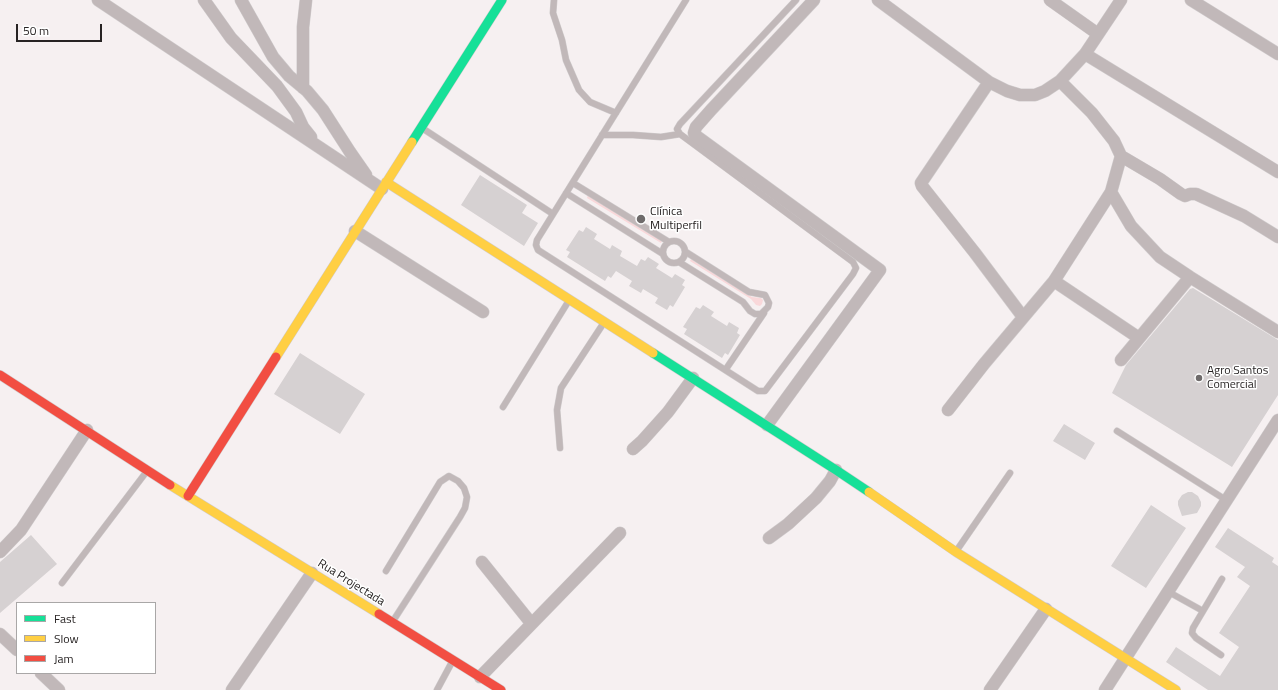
<!DOCTYPE html>
<html>
<head>
<meta charset="utf-8">
<style>
  body { margin:0 }
  #map { position:relative; width:1278px; height:690px; overflow:hidden; background:#f6f0f1; font-family:"Titillium Web",sans-serif }
  canvas { display:block }
  .legend { position:absolute; left:16px; top:602px; width:140px; height:72px; box-sizing:border-box; background:#fff; border:1px solid #a9a7a7; margin:0; padding:5px 7px; list-style:none; font-size:12px; color:#272323 }
  .legend li { display:flex; align-items:center; gap:8px; height:20px }
  .legend b { width:20px; border:1px solid #a9a7a7 }
  .scale { position:absolute; left:16px; top:24px; width:86px; height:18px; box-sizing:border-box; border:2px solid #272323; border-top:0; padding-left:5px; font-size:12px; line-height:14px; white-space:nowrap; color:#272323; -webkit-text-stroke:3px #fff; paint-order:stroke }
</style>
</head>
<body>
<div id="map">
<canvas width="1278" height="690"></canvas>
<ul class="legend">
<li><b style="height:5px;background:#16e098"></b>Fast</li>
<li><b style="height:5px;background:#ffcf43"></b>Slow</li>
<li><b style="height:5px;background:#f24e42"></b>Jam</li>
</ul>
<div class="scale">50 m</div>
</div>
<script>
const c = document.querySelector('canvas').getContext('2d');
c.lineJoin = 'round';
function fill(path, color) {
  c.fillStyle = color;
  c.fill(path, 'evenodd');
}
function toPath(rows) {
  const path = new Path2D();
  for (const r of rows) {
    if (r.length === 3) {
      path.moveTo(r[0] + r[2], r[1]);
      path.arc(r[0], r[1], r[2], 0, 2 * Math.PI);
      continue;
    }
    path.moveTo(r[0], r[1]);
    for (let i = 2; i < r.length; i += 2) path.lineTo(r[i], r[i + 1]);
  }
  return path;
}
function stroke(path, color, width, dash) {
  c.strokeStyle = color;
  c.lineWidth = width;
  c.lineCap = dash ? 'butt' : 'round';
  c.setLineDash(dash || []);
  c.stroke(path);
}
function drawText(font, color, halo, rows, align = 'center') {
  c.font = font + ' "Titillium Web",sans-serif';
  c.lineWidth = 3;
  c.setLineDash([]);
  c.textBaseline = 'middle';
  c.strokeStyle = halo;
  c.fillStyle = color;
  for (const [text, x, y, turn = 0] of rows) {
    c.save();
    c.translate(x, y);
    c.rotate((+turn || 0) * Math.PI / 180);
    c.textAlign = isNaN(turn) ? turn : align;
    if (halo) c.strokeText(text, 0, 0);
    c.fillText(text, 0, 0);
    c.restore();
  }
}
fill(toPath([
  [588,195,662,241,661,243,587,198],
  [691,259,752,297,761,298,763,300,762,304,760,306,756,305,751,299,690,261]
]), '#f9d8da');
fill(toPath([
  [480,175,527,205,522,213,538,223,524,246,461,205],
  [586,227,597,234,594,239,610,249,612,245,622,251,620,256,637,266,641,259,645,261,648,257,659,264,656,268,672,278,675,274,685,280,682,285,685,287,673,307,670,305,667,310,655,303,658,298,643,289,641,293,629,286,632,281,616,271,611,278,608,276,605,281,567,257,570,252,566,250,579,230,583,232],
  [1193,288,1278,340,1278,395,1232,467,1112,393,1126,365,1190,289],
  [703,305,714,312,711,316,727,326,729,322,739,328,737,333,740,335,728,355,725,353,722,358,684,334,687,329,683,327,696,307,700,309],
  [300,353,365,394,340,434,274,394],
  [1064,424,1095,443,1085,460,1053,441],
  [1188,492,1192,492,1198,496,1201,502,1201,506,1197,513,1182,516,1178,505,1178,501,1182,495],
  [1151,505,1186,528,1146,588,1111,566],
  [1228,528,1274,558,1272,562,1278,566,1278,690,1208,690,1166,662,1176,647,1220,676,1239,647,1219,633,1250,586,1237,577,1245,567,1215,547],
  [31,535,57,564,0,613,0,562]
]), '#d6d1d2');
const lane = toPath([
  [554,0,553,13,562,40,566,60,579,90,590,102,616,113],
  [686,0,537,240,536,245,538,250,758,391,765,391,853,274,856,268,853,262,680,134,677,129,680,124,796,0],
  [422,128,553,214],
  [602,135,633,135,661,137,680,134],
  [573,183,669,242],
  [566,193,663,254],
  [674,252,11],
  [679,262,743,302,750,311,755,314,761,314,768,307,769,303,765,295,749,292,686,252],
  [726,369,764,313],
  [503,407,568,302],
  [1117,431,1226,500],
  [560,448,557,410,561,388,603,324],
  [957,550,1010,473],
  [386,571,440,482,449,476,458,481,464,488,467,497,465,508,460,517,393,621],
  [62,583,147,471],
  [1167,591,1203,611],
  [1221,655,1196,638,1192,633,1193,628,1222,579],
  [437,690,452,662]
]);
const street = toPath([
  [98,0,382,189],
  [204,0,231,38,277,86,296,112,303,127,311,137],
  [241,0,273,57,289,76,307,91,323,110,350,152,366,175],
  [878,0,989,82,1007,91,1020,95,1035,95,1045,91,1060,81,1085,54,1121,0],
  [1050,0,1098,34],
  [1191,0,1278,54],
  [1085,54,1278,172],
  [989,82,921,183,922,186,975,253,1023,317],
  [303,88,303,27,306,0],
  [1121,156,1160,179,1181,194,1185,196,1190,194,1196,194,1244,216,1278,237],
  [1111,192,1131,226,1160,257,1190,277,1278,332],
  [355,231,483,312],
  [1054,281,1139,338],
  [1121,360,1190,277],
  [948,410,984,364,1054,281,1111,192,1121,156,1114,141,1092,113,1060,81],
  [767,425,880,270,695,135,694,133,696,127,711,110,814,0],
  [633,449,642,441,668,412,693,378],
  [769,538,788,524,816,498,830,481,836,470],
  [0,552,21,530,87,430],
  [482,562,531,623],
  [0,634,17,650],
  [41,673,59,690],
  [480,677,620,533],
  [232,690,312,573],
  [990,690,1046,609],
  [1105,690,1278,420]
]);
const fast = toPath([
  [412,142,502,0],
  [653,353,836,470,869,492]
]);
const slow = toPath([
  [386,182,653,353],
  [276,357,412,142],
  [170,485,379,614],
  [869,492,956,552,1176,690]
]);
const jam = toPath([
  [0,375,170,485],
  [188,496,276,357],
  [379,614,501,690]
]);
stroke(lane, '#d0cccd', 7);
stroke(street, '#d0cccd', 13);
stroke(fast, '#d0cccd', 10);
stroke(slow, '#d0cccd', 10);
stroke(jam, '#d0cccd', 10);
stroke(lane, '#c1b8b9', 6);
stroke(street, '#c1b8b9', 12);
stroke(fast, '#16e098', 9);
stroke(slow, '#ffcf43', 9);
stroke(jam, '#f24e42', 9);
for (const [x, y, r, color] of [
  [641,219,5,"#6f6b6b"],
  [1199,378,4,"#6f6b6b"]
]) {
  const dot = new Path2D();
  dot.arc(x, y, r, 0, 2 * Math.PI);
  c.fillStyle = color;
  c.fill(dot);
  stroke(dot, '#fff', 1.5);
}
drawText('12px', '#272323', '#fff', [
  ["Clínica",650,212],
  ["Multiperfil",650,226],
  ["Agro Santos",1207,371],
  ["Comercial",1207,385]
], 'left');
drawText('12px', '#272323', '#fff', [
  ["Rua Projectada",351,583,32]
]);
</script>
</body>
</html>
